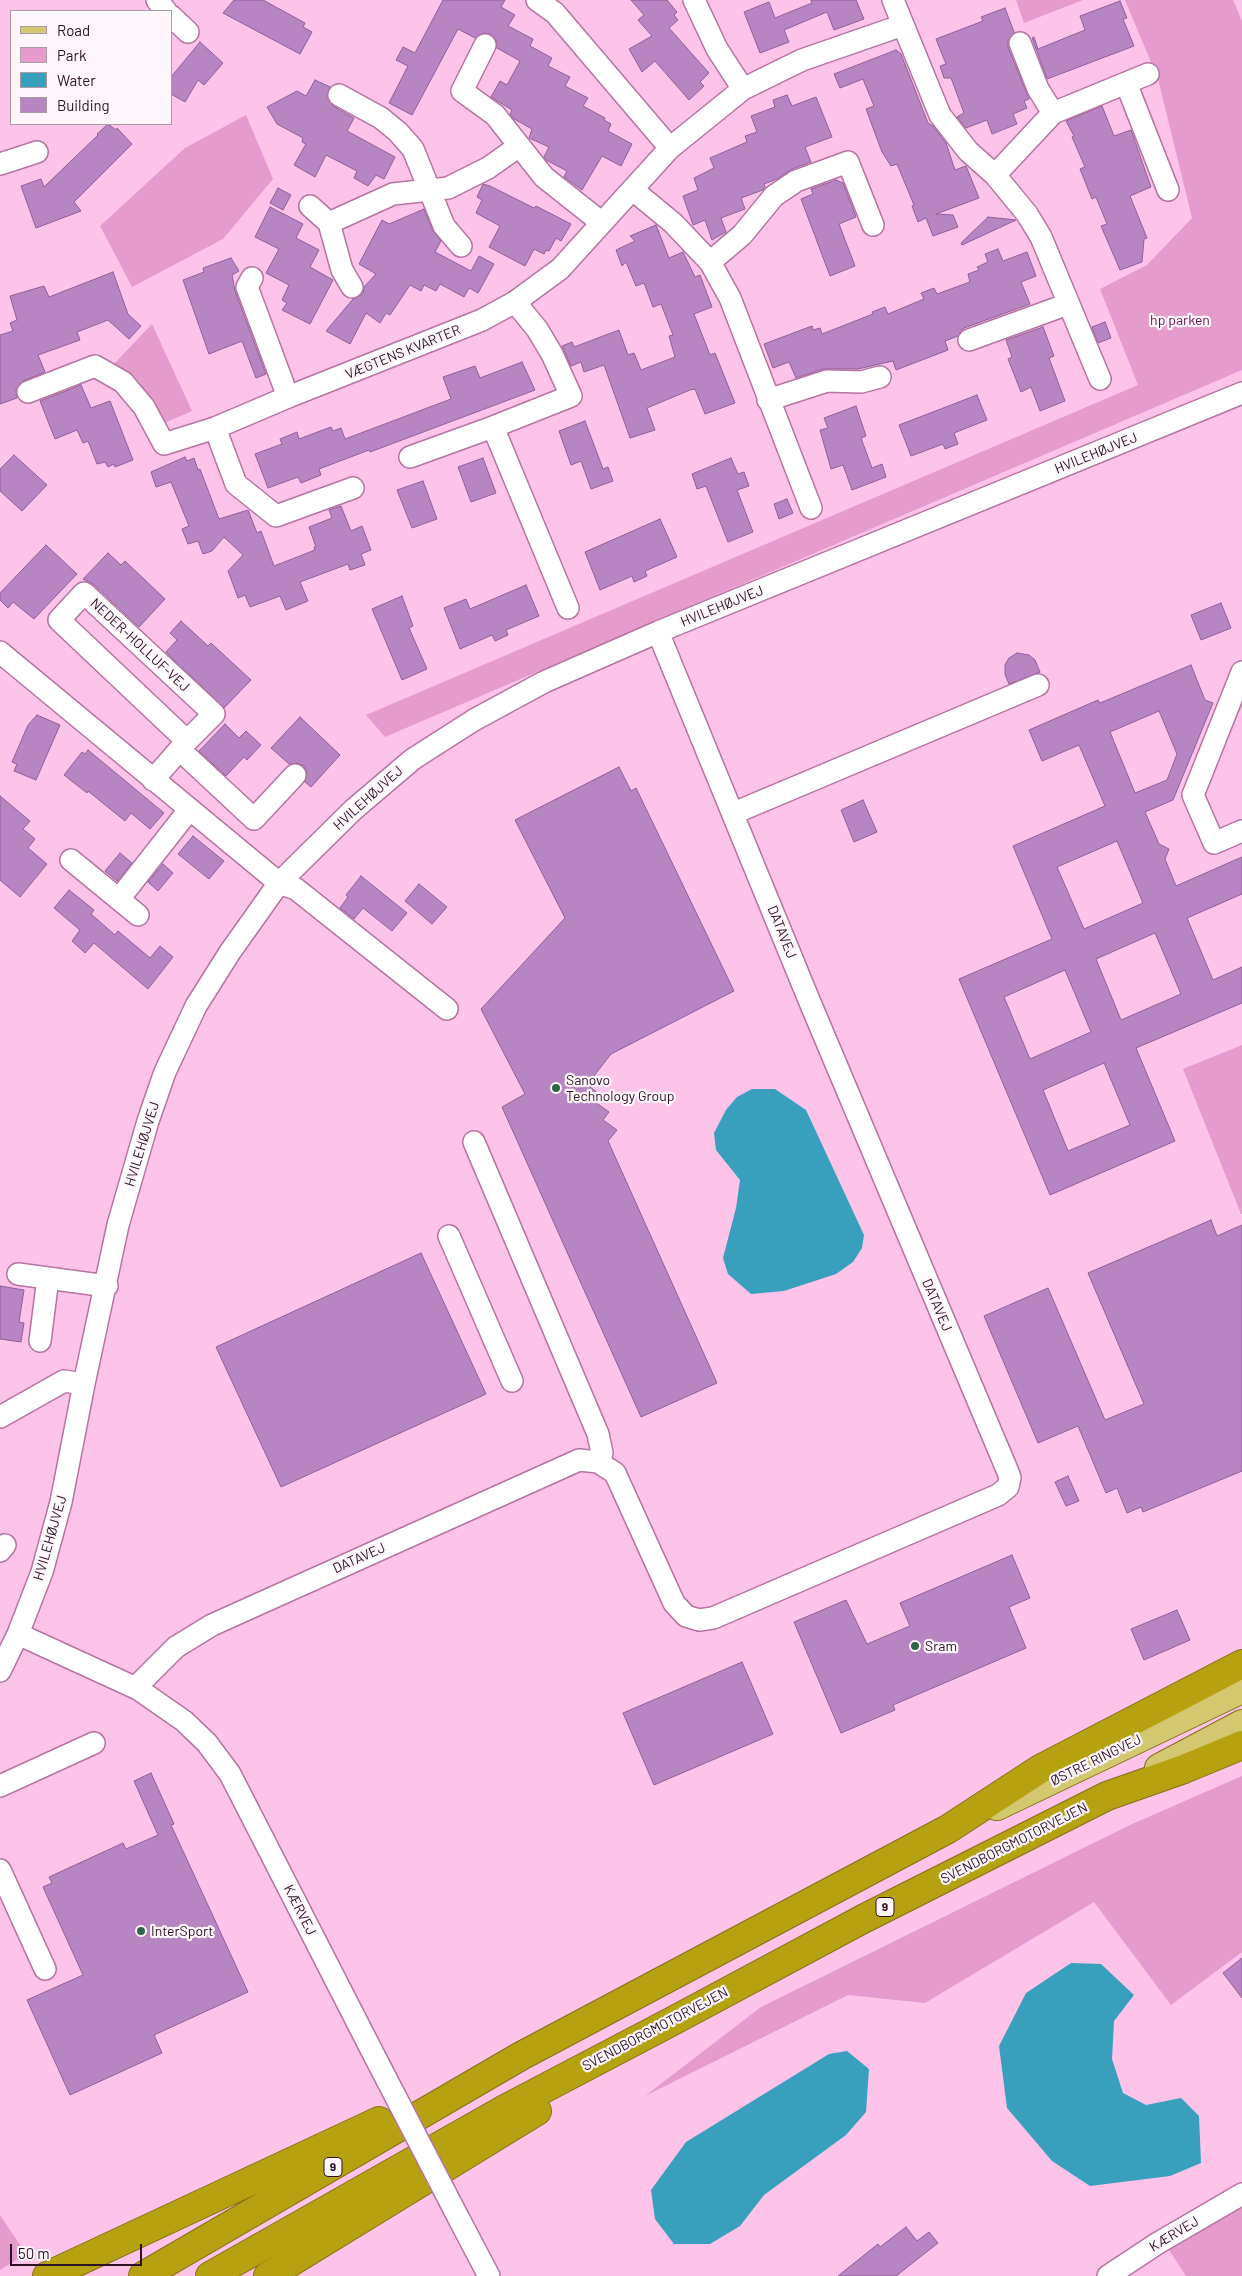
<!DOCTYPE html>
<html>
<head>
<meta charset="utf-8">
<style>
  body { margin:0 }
  #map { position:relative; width:1242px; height:2276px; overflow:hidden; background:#fdc3e9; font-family:Barlow,sans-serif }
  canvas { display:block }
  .legend { position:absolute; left:10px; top:10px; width:162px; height:115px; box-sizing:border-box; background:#fef6fb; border:1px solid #aa9ba5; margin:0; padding:6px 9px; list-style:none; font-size:15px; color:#2c1224 }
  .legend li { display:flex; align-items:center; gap:10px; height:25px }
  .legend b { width:25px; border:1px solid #aa9ba5 }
  .scale { position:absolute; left:10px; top:2244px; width:132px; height:22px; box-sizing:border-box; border:2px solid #2c1224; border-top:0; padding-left:6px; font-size:15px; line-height:18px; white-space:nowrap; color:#2c1224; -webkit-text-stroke:4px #fef6fb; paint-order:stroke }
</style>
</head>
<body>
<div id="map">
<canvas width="1242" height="2276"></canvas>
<ul class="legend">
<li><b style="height:6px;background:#d3c770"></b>Road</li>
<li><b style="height:14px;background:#e59bcc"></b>Park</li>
<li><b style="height:14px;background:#38a0bd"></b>Water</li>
<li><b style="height:14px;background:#b786c2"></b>Building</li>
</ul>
<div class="scale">50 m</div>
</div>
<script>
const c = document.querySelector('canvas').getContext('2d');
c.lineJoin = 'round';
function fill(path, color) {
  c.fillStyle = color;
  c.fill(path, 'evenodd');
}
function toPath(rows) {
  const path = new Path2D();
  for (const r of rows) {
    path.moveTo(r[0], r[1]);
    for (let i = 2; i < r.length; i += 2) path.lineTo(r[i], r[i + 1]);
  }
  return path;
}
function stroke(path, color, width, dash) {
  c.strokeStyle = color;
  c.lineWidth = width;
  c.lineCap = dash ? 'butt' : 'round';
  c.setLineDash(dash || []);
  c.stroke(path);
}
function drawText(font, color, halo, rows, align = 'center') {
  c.font = font + ' Barlow,sans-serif';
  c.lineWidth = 4.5;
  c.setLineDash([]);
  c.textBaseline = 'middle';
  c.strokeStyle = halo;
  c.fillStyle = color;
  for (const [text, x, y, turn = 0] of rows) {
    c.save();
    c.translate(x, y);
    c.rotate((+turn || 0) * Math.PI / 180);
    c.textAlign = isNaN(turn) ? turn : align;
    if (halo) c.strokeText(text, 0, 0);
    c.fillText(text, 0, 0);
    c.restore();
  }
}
fill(toPath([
  [1016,0,1083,0,1024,23],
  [1125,0,1233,0,1242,21,1242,370,385,737,366,715,1138,385,1100,289,1147,265,1192,218,1158,79],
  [246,115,273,179,223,239,132,287,100,226,185,148],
  [152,324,192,411,162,424,113,365],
  [1242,1045,1242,1214,1241,1214,1183,1069],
  [1242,1776,1242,1952,1171,2005,1094,1902,925,2003,848,1995,645,2096,761,2007,1130,1825],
  [1242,2207,1242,2276,1186,2276,1169,2250],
  [0,2215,26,2254,0,2270]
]), '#e59bcc');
fill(toPath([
  [752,1089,775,1089,806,1110,864,1235,862,1248,853,1262,836,1274,784,1291,751,1294,728,1274,723,1258,736,1208,740,1180,716,1150,714,1133,726,1110,737,1097],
  [1071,1963,1101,1964,1134,1995,1114,2021,1112,2059,1123,2093,1146,2105,1181,2098,1199,2116,1201,2163,1170,2176,1090,2186,1052,2161,1007,2108,999,2046,1026,1993],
  [847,2051,869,2069,866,2112,846,2135,764,2195,740,2226,710,2244,674,2244,655,2219,651,2190,686,2142,829,2054]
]), '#38a0bd');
const building = toPath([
  [234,0,263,0,305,23,303,27,312,32,300,54,223,13,234,0],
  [443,0,505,0,501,7,515,15,508,26,533,39,530,46,552,58,548,66,570,77,565,86,588,98,583,106,605,118,604,120,611,124,608,131,632,144,621,166,602,156,582,190,564,177,567,171,546,160,544,157,549,147,529,138,532,129,514,119,510,114,512,110,491,97,500,81,507,85,520,61,497,48,496,39,490,34,484,33,475,38,458,29,412,115,389,103,408,66,396,60,403,47,415,53,443,0],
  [631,0,667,0,677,12,674,15,678,20,669,28,709,73,700,82,704,86,689,100,655,61,642,72,629,49,652,36,638,20,644,15,631,0],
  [811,0,856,0,864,19,834,30,827,12,784,30,789,42,760,53,744,12,769,2,775,18,812,3,811,0],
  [1120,1,1127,18,1123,19,1134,46,1047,79,1032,38,1034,37,1038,49,1085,30,1080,16,1120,1],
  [1005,8,1014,32,1008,41,1008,47,1029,99,1024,101,1027,108,1013,114,1017,124,992,134,987,120,966,128,957,117,964,113,951,78,944,78,940,66,946,64,936,39,983,21,981,17,1005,8],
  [200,42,223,63,204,85,198,80,185,102,171,94,171,77,200,42],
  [896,50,901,54,928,123,933,126,946,143,955,170,966,166,979,198,936,214,953,215,958,227,933,236,926,218,918,222,912,206,914,205,897,164,891,166,882,152,866,109,874,106,863,79,840,88,834,74,896,50],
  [315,80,330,87,327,96,333,106,354,118,347,131,395,157,384,179,376,175,368,186,354,178,357,171,326,155,315,177,294,165,306,144,302,142,303,138,277,124,267,107,297,91,306,96,315,80],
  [787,95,792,106,816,97,832,137,805,147,811,162,792,169,777,179,764,184,765,187,763,190,741,198,745,209,721,218,726,232,712,240,705,220,693,225,683,196,698,190,694,178,714,168,710,158,747,142,745,136,757,132,751,116,775,107,773,100,787,95],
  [1102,106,1114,136,1131,130,1151,187,1130,196,1147,238,1144,239,1142,262,1120,270,1101,226,1107,224,1096,197,1092,199,1080,169,1085,167,1072,137,1074,136,1066,121,1102,106],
  [108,124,116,130,117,128,132,144,74,202,81,211,36,228,21,186,41,179,44,187,98,135,97,134,108,124],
  [836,180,843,183,856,217,839,224,855,266,830,276,801,199,813,194,811,189,836,180],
  [483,184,490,186,534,208,536,206,571,224,561,241,556,238,549,251,546,250,544,254,534,249,525,266,489,247,500,226,476,213,482,200,477,197,483,184],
  [278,188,291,195,283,210,270,203,278,188],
  [270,207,303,224,296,238,319,250,310,267,333,280,310,324,282,310,287,303,282,300,289,285,266,273,279,249,255,237,270,207],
  [424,209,433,231,441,241,435,252,471,271,479,256,494,264,478,293,469,288,464,297,440,284,436,291,424,285,421,291,410,285,390,315,386,313,380,323,366,313,350,344,326,331,353,299,363,294,364,287,376,274,359,264,382,220,389,224,424,209],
  [988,217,1016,220,962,245,961,243,988,217],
  [656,225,669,258,683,252,695,277,700,275,712,307,694,314,710,355,715,353,735,403,705,414,695,389,690,390,647,408,655,430,630,438,604,365,584,372,581,362,571,366,562,346,572,342,574,347,619,330,628,355,634,353,641,370,675,357,669,336,673,335,661,304,653,307,644,283,636,286,626,262,622,266,616,250,635,241,630,236,656,225],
  [998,249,1003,261,1027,252,1036,276,1021,282,1030,304,964,328,958,336,945,341,948,350,896,370,893,361,858,369,823,369,796,378,789,362,773,368,764,344,812,326,813,330,820,328,822,334,873,314,872,312,885,307,888,314,924,299,921,293,934,288,937,294,970,282,968,274,979,270,977,267,988,262,985,254,998,249],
  [231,258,239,271,232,275,235,291,266,374,256,378,242,341,209,354,183,280,204,272,203,268,231,258],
  [113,272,128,314,141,326,129,339,108,320,77,332,80,340,38,355,45,372,23,381,16,390,17,398,0,404,0,335,13,331,10,323,17,320,10,296,44,286,49,297,113,272],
  [1105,322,1111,338,1098,343,1092,327,1105,322],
  [1043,327,1054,356,1049,358,1065,401,1040,411,1031,387,1021,392,1008,359,1012,357,1006,340,1043,327],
  [522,362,535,390,370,452,369,450,319,469,321,475,301,483,298,477,268,488,255,454,282,444,280,439,297,432,299,439,331,427,333,431,341,428,345,439,451,399,443,377,475,366,480,378,522,362],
  [81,385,91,408,110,401,133,460,115,467,114,464,108,467,105,462,97,464,88,441,83,443,77,430,55,439,40,401,81,385],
  [977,395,987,420,954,433,958,444,945,449,943,444,911,456,899,425,977,395],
  [856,406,866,436,861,438,872,468,882,464,886,477,852,490,843,465,831,469,820,430,828,428,824,418,856,406],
  [585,421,603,469,608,467,613,481,591,489,581,461,571,465,559,431,585,421],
  [14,455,47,485,22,511,0,491,0,469,14,455],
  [185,457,187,461,194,458,198,470,200,469,219,519,248,510,257,533,261,531,274,566,315,550,314,547,316,547,309,527,332,518,329,510,341,506,351,531,362,526,371,550,361,554,365,565,350,570,348,564,300,582,308,601,286,610,280,596,250,607,245,595,238,598,228,571,243,555,224,537,212,551,203,554,198,541,188,544,182,529,189,526,171,482,156,487,151,472,185,457],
  [483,458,496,493,471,502,458,467,483,458],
  [731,458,738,474,744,472,749,486,737,490,753,532,728,542,706,486,697,489,692,474,731,458],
  [423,481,437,519,412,528,397,490,423,481],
  [787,499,793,513,779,519,774,504,787,499],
  [660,519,677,557,645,571,647,576,634,582,632,576,600,590,585,552,660,519],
  [46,545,77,574,34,619,13,602,8,608,0,600,0,593,46,545],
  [108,553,121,565,125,561,165,599,139,627,93,584,83,579,108,553],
  [526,585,539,616,506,630,508,635,495,641,492,635,460,649,444,608,466,599,470,609,526,585],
  [402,596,413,626,409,628,427,669,402,680,372,609,402,596],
  [1221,603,1231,628,1201,640,1191,615,1221,603],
  [181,621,208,646,211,643,251,680,224,708,166,652,177,640,170,633,181,621],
  [1017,653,1029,655,1035,660,1040,672,1009,684,1005,674,1005,665,1009,658,1017,653],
  [1191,665,1205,700,1213,703,1173,800,1145,812,1159,844,1169,849,1165,859,1176,886,1242,857,1242,894,1187,918,1213,980,1242,967,1242,1003,1136,1048,1175,1141,1050,1195,959,979,1052,939,1013,846,1105,806,1079,745,1042,761,1029,730,1098,700,1100,703,1191,665],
  [1159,711,1177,754,1167,780,1135,793,1110,732,1159,711],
  [1117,841,1143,903,1084,929,1057,867,1117,841],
  [1155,933,1181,994,1121,1020,1096,959,1155,933],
  [1065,970,1091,1032,1030,1059,1004,997,1065,970],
  [1104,1063,1130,1125,1068,1151,1043,1090,1104,1063],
  [37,715,60,725,36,780,14,771,17,764,12,762,28,725,37,715],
  [300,717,340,755,311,787,305,782,307,772,304,766,297,763,289,764,271,748,300,717],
  [225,724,239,738,246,731,261,745,247,760,244,757,226,776,199,751,225,724],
  [88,750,164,813,150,829,131,813,125,821,88,791,87,793,64,775,82,752,85,754,88,750],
  [619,767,631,791,636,788,734,991,611,1054,587,1085,601,1095,595,1102,609,1112,603,1120,617,1130,608,1141,717,1383,641,1417,502,1107,525,1094,481,1009,565,918,515,820,619,767],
  [0,796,30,821,23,829,35,839,28,848,47,864,20,897,0,880,0,796],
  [863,800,877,832,854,842,841,810,863,800],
  [193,836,224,861,209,879,178,854,193,836],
  [120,853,132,863,117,881,105,871,120,853],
  [163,864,173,873,158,891,148,882,163,864],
  [361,876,407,913,392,931,363,908,354,919,340,908,348,897,346,895,361,876],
  [419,884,447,907,432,924,405,901,419,884],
  [69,890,94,910,91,914,115,935,118,931,150,958,160,946,173,957,148,989,94,943,85,953,72,941,80,930,54,908,69,890],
  [1211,1220,1217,1236,1242,1225,1242,1471,1143,1512,1141,1507,1127,1513,1117,1488,1106,1493,1078,1426,1038,1443,984,1316,1048,1288,1105,1420,1144,1404,1088,1273,1211,1220],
  [421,1253,486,1394,281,1487,216,1347,421,1253],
  [0,1286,24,1290,19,1322,24,1323,21,1342,0,1339,0,1286],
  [1068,1476,1079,1501,1066,1506,1055,1482,1068,1476],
  [1012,1555,1030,1598,1009,1607,1026,1648,893,1705,895,1710,841,1733,794,1622,846,1600,867,1644,910,1626,900,1603,1012,1555],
  [1177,1610,1190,1640,1144,1660,1131,1629,1177,1610],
  [742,1662,773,1734,654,1785,623,1713,742,1662],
  [151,1773,174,1824,171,1825,248,1992,154,2035,162,2053,70,2095,27,2000,83,1975,43,1887,52,1883,49,1877,123,1843,126,1849,158,1835,134,1781,151,1773],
  [1242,1958,1242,1998,1223,1973,1242,1958],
  [906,2227,917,2241,929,2232,938,2243,896,2276,838,2276,878,2244,880,2247,906,2227]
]);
fill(building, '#b786c2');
stroke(building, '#8e5f99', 1);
const minor = toPath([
  [157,0,166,11],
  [537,0,555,13,670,148],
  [694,0,717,49,743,89],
  [893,0,940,115,968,151,995,175,1027,214,1041,237,1100,379],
  [171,16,188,32],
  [1020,43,1038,89,1053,113],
  [485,45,462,91,495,115,544,177,602,223],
  [1126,83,1148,74],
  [339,95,381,118,398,132,413,149,444,226,461,246],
  [0,164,37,152],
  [995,175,1053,113,1126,83,1168,190],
  [633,190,673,223,710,262,730,298,811,508],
  [310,206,329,223,342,270,352,287],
  [329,223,393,194,448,188,488,168,519,146],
  [710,262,742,235,774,196,796,181,848,162,873,225],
  [252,278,247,287,288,397],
  [969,340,1068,304],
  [28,392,95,366,123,382,144,407,164,444,215,428,288,397,482,320,515,302,560,269,670,148,743,89,802,60,903,25],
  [768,400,827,381,861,382,880,377],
  [493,427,568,608],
  [215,428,236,484,276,516,353,488],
  [410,457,493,427,571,396,552,354,537,329,515,302],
  [0,652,279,883,296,889,447,1009],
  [1242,672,1193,795,1214,843,1242,831],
  [180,750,254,819,295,775],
  [153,780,187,741,59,620,84,593,214,714,187,741],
  [734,813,1038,685],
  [71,860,138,915],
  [119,899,189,810],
  [474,1142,598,1434,602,1453,598,1462],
  [449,1236,512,1381],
  [18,1274,107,1286],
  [40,1341,48,1278],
  [0,1417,64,1381,84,1384],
  [0,1551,5,1545],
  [18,1634,138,1689,184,1721,207,1743,230,1774,375,2057],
  [0,1671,18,1634,42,1572,61,1502,84,1384,118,1225,148,1121,165,1072,196,1006,230,952,279,883,353,810,413,759,474,720,544,682,658,632,1242,393],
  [138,1689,142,1681,176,1647,212,1625,579,1460,598,1462,615,1473,674,1603,686,1616,699,1620,713,1618,998,1495,1008,1487,1010,1478,1008,1472,809,1000,658,632],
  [0,1786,94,1743],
  [0,1870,45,1969],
  [459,2219,489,2276],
  [1108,2276,1158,2243,1242,2194]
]);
const major = toPath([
  [1159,1768,1242,1724],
  [997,1806,1242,1689]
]);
const highway = toPath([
  [47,2276,379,2121],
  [143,2276,521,2056,948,1829,1040,1769,1242,1664],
  [210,2276,505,2109,667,2024,863,1919,1107,1796,1184,1769,1242,1745],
  [268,2276,537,2111]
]);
stroke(minor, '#b674a1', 24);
stroke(major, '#867017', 30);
stroke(highway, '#867017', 30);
stroke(minor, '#fff', 21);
stroke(major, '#d3c770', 28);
stroke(highway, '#b6a210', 28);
const minorBridge = toPath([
  [375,2057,459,2219]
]);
stroke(minorBridge, '#b674a1', 24, []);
stroke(minorBridge, '#fff', 21);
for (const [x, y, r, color] of [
  [556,1088,5,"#2f644a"],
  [915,1646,5,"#2f644a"],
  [141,1931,5,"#2f644a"]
]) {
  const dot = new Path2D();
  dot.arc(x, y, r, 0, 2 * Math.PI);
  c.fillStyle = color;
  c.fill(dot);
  stroke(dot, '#fef6fb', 2);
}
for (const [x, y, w] of [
  [885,1907,18],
  [333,2167,18]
]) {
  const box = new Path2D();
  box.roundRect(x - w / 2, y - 9.5, w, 19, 4);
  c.fillStyle = '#fef6fb';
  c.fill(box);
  stroke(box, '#2c1224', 1);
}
drawText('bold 12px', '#2c1224', null, [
  ["9",885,1907],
  ["9",333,2167]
]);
drawText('14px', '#61154e', '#fef6fb', [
  ["hp parken",1180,320]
]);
drawText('14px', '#2c1224', '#fef6fb', [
  ["VÆGTENS KVARTER",403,352,-22],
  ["HVILEHØJVEJ",1096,453,-22],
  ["HVILEHØJVEJ",722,606,-22],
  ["NEDER-HOLLUF-VEJ",140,645,43],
  ["HVILEHØJVEJ",368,798,-42],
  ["DATAVEJ",782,932,68],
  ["HVILEHØJVEJ",142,1144,-73],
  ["DATAVEJ",937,1305,67],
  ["HVILEHØJVEJ",50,1538,-74],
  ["DATAVEJ",359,1558,-24],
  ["ØSTRE RINGVEJ",1096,1760,-26],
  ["SVENDBORGMOTORVEJEN",1014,1843,-27],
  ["KÆRVEJ",300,1910,63],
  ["SVENDBORGMOTORVEJEN",655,2029,-28],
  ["KÆRVEJ",1174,2234,-31]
]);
drawText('14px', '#2c1224', '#fef6fb', [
  ["Sanovo",566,1080],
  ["Technology Group",566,1096],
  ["Sram",925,1646],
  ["InterSport",151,1931]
], 'left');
</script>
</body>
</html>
